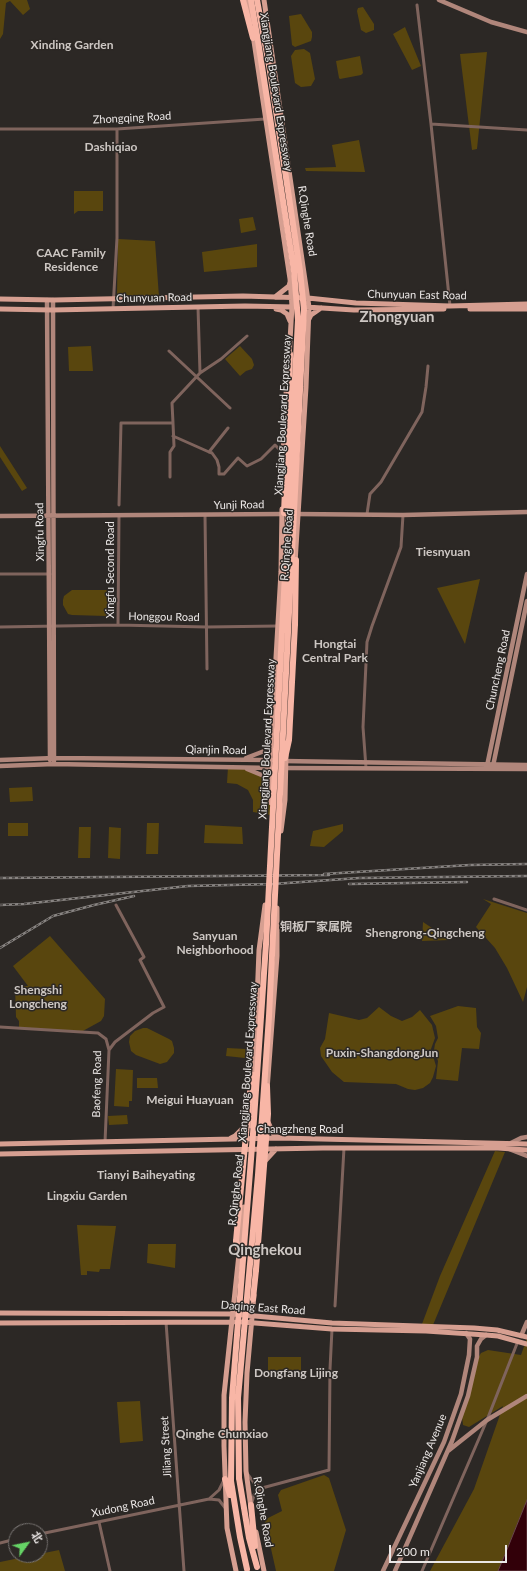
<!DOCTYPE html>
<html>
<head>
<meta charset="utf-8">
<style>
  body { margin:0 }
  #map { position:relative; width:527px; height:1571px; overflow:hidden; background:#2c2825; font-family:Lato,"Noto Sans SC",sans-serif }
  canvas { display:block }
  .north { position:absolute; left:8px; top:1523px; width:40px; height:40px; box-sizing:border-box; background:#2c2825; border:1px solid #787472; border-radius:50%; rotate:57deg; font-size:11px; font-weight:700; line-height:16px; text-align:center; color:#ebe7e6 }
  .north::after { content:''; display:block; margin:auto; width:14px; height:18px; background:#66d466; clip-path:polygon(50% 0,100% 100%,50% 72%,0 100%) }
  .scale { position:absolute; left:389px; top:1545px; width:118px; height:18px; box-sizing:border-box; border:2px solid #ebe7e6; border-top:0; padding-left:5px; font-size:12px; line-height:14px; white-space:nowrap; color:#ebe7e6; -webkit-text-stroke:3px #2c2825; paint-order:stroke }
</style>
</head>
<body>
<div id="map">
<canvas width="527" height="1571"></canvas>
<div class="north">北</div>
<div class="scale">200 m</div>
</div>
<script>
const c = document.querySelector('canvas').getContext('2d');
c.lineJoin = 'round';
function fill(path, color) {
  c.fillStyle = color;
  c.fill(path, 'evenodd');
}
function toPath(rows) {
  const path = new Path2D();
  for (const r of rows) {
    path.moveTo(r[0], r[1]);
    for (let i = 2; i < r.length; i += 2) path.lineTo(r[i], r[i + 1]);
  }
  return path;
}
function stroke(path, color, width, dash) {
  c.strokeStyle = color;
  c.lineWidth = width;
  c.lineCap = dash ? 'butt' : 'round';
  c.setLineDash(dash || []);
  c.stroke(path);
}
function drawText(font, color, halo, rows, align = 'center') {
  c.font = font + ' Lato,"Noto Sans SC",sans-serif';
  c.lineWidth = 3;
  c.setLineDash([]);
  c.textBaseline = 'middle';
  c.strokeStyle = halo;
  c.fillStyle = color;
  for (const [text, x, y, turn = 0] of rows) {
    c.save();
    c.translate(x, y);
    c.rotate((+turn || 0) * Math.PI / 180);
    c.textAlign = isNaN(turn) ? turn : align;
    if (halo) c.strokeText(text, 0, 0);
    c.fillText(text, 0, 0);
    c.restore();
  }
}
fill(toPath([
  [0,0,27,0,30,9,23,15,10,1,6,3,3,34,0,39],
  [363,7,374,24,374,30,366,33,361,30,357,11,358,8],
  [301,14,312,32,312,37,311,41,295,47,292,45,289,16],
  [405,27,421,66,412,70,393,34],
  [304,49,310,53,315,79,311,86,301,87,295,83,291,56,295,50],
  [487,52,477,149,472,150,460,54],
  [360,56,363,73,361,75,340,79,339,78,336,61],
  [359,140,365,172,306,171,305,168,336,167,332,145],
  [74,191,103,191,103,211,78,211,74,214],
  [253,217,256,230,241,233,239,219],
  [118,239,155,241,159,297,117,295],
  [257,244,257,267,204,272,202,252],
  [91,346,93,371,69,371,68,347],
  [240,346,252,359,254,365,252,369,246,371,240,376,225,359],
  [0,446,27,488,22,491,0,457],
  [480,579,465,644,437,588],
  [72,590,106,590,109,592,115,599,115,606,113,612,106,616,72,615,68,614,63,605,63,600,64,596],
  [228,767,244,768,264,776,269,783,271,815,253,812,253,800,248,790,237,784,227,783],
  [32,787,33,801,10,802,9,788],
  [8,823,28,823,28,836,8,836],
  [147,823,159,823,158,854,146,854],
  [343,824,343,831,324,847,310,846,313,831],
  [205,825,242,827,243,844,204,843],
  [79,827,91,827,90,858,78,858],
  [109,827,121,828,120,859,108,858],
  [483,899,527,913,527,987,523,1002,507,968,495,948,476,927,491,904],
  [423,922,450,940,422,941],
  [50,936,105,999,104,1016,101,1021,81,1032,19,1028,19,1021,16,1017,15,986,28,986,13,966],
  [458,1006,476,1008,477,1027,481,1033,479,1049,462,1048,458,1081,436,1079,438,1061,434,1050,435,1044,438,1038,436,1026,430,1016],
  [379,1007,391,1016,402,1021,412,1017,420,1010,432,1025,435,1038,431,1049,436,1066,433,1077,430,1083,423,1088,415,1090,408,1089,396,1084,344,1082,332,1072,321,1056,320,1048,325,1039,329,1013,359,1020,367,1018],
  [143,1028,147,1028,169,1039,172,1041,174,1048,174,1053,167,1062,160,1064,136,1055,131,1051,129,1042,130,1036,135,1031],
  [227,1048,246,1049,245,1058,226,1056],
  [116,1069,133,1070,132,1101,129,1101,129,1107,114,1106],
  [137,1078,157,1078,158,1088,137,1088],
  [127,1115,128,1124,109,1125,108,1116],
  [495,1151,505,1152,433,1325,422,1324,440,1276],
  [77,1225,116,1226,110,1269,100,1269,99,1272,87,1271,87,1275,81,1275],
  [148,1244,176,1244,175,1268,147,1263],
  [527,1338,527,1500,498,1571,430,1571,474,1489,503,1406,469,1427,463,1425,462,1417,477,1360,481,1353,488,1350,521,1355],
  [268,1357,301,1357,301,1378,268,1378],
  [140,1401,143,1441,120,1443,117,1402],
  [324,1475,329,1478,346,1530,334,1571,276,1571,265,1522,268,1518,282,1511,278,1495,281,1490],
  [59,1550,65,1571,0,1571,0,1562]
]), '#59460e');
const water = toPath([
  [527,1500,527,1571,498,1571,506,1552,527,1500]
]);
fill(water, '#320009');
stroke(water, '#6a454b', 1);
stroke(toPath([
  [417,5,431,124],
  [0,129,117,129,265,119],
  [450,306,431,124,527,130],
  [113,309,117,238,117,129],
  [169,351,230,408],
  [200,373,221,359,247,336],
  [173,436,209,452,228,428],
  [209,452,212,453,217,460,219,467,219,474,224,474,238,458,247,466,261,459,275,445,280,450],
  [170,477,170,452,174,446,173,423],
  [119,505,121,423,173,423,172,403,200,373,198,307],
  [367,514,370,494,381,482,422,412,426,387,428,366],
  [205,515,207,669],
  [0,574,50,574],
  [118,625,119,515],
  [0,627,118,625,207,627,278,626],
  [366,768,363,727,367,642,372,626,401,547,403,515],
  [494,899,527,910],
  [0,1027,98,1033,106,1039,109,1050,105,1142],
  [109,1050,115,1042,153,1013,164,1007,140,960,144,957,116,905],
  [335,1306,344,1148],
  [166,1322,184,1571],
  [247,1473,254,1483,262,1488],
  [209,1499,219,1490,224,1480],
  [252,1502,254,1495,262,1488,329,1470,330,1369,332,1329],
  [99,1522,110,1571],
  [40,1534,209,1499,219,1500,226,1509],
  [0,1543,16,1539],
  [422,1571,487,1420,518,1341]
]), '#7f645d', 3);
stroke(toPath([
  [439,0,491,22,527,32],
  [47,300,50,760],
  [53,300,54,761],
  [295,514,403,515,527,512],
  [0,516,285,514],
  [246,758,267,750,270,741],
  [0,760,54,758,272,760],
  [284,761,527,765],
  [0,766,54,764,273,768],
  [487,766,527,574],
  [493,766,527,601],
  [283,768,527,769],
  [247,769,264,776,269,783,269,787],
  [511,1143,521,1138,527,1137],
  [509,1149,527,1156],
  [521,1336,527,1322],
  [448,1451,487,1420,527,1396],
  [383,1571,444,1442,461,1394,469,1355,470,1339,466,1333],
  [395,1571,452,1441,468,1396,477,1357,477,1346,481,1339,486,1335]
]), '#b0867b', 4.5);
stroke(toPath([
  [248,0,251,21],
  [264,0,309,307,306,387,295,563],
  [253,35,290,279,292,306,289,358],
  [275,297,289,286,290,282],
  [0,299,54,300,243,296,308,298,356,303,450,306,527,304],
  [306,307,354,310,444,309],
  [0,309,52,310,245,306,294,307],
  [276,309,281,310,287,314,290,321],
  [470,309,527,309],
  [309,319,311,315,321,308],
  [282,485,283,452,287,375],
  [271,803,270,760,281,572,282,509],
  [281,831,285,800,286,755],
  [254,1078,259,950,265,905],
  [267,1090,277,956,277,908],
  [268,1122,274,1135,279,1138],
  [251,1126,252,1098],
  [231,1138,235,1136,247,1124],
  [0,1144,280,1138,527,1144],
  [0,1154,323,1148,498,1148,527,1150],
  [264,1162,276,1149],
  [0,1313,233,1314,332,1323,474,1328,497,1330,527,1337],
  [242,1322,332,1329,426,1331,486,1335,498,1336,527,1344],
  [0,1323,234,1322],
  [251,1508,246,1471,245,1422,247,1373,254,1295],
  [256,1532,264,1571],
  [236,1571,227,1528,224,1446,224,1395,244,1207]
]), '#d69f91', 5);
stroke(toPath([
  [243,0,253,38],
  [257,0,270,71],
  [289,394,290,354],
  [295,624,296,560],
  [236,1241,239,1251],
  [253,1299,256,1270],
  [239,1478,249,1538,257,1567],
  [225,1479,230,1495],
  [231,1481,240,1537,247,1569],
  [251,1505,255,1546]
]), '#f8b6a6', 6);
const rail = toPath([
  [324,874,470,865,527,864],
  [0,878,329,875],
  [349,884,467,882],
  [0,905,24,904,188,886,273,884,359,878,527,876],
  [0,948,53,916,94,905,134,896]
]);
stroke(rail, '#888482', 2.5);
stroke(rail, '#2c2825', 1, [3]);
stroke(toPath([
  [284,513,289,394],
  [285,758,289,740,295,624],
  [236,1241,250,1092,254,1075],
  [256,1270,268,1114,267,1086],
  [239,1478,238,1398,258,1175,269,1016,304,310,300,271,270,71],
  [231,1481,232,1398,253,1134,266,944,298,320,294,271,258,41,251,0]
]), '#f8b6a6', 6);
drawText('11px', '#ebe7e6', '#2c2825', [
  ["Xiangjiang Boulevard Expressway",276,92,81],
  ["Zhongqing Road",132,118,-3],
  ["R.Qinghe Road",307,221,81],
  ["Chunyuan East Road",417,295,1],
  ["Chunyuan Road",154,298,-1],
  ["Xiangjiang Boulevard Expressway",283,415,-87],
  ["Yunji Road",239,505,-1],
  ["Xingfu Road",40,532,-91],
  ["R.Qinghe Road",287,545,-86],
  ["Xingfu Second Road",110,570,-90],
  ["Honggou Road",164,617,1],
  ["Chuncheng Road",498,670,-78],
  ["Xiangjiang Boulevard Expressway",267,739,-87],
  ["Qianjin Road",216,750,1],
  ["Xiangjiang Boulevard Expressway",248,1062,-86],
  ["Baofeng Road",97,1084,-89],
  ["Changzheng Road",300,1129],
  ["R.Qinghe Road",236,1190,-84],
  ["Daqing East Road",263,1308,4],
  ["Jiliang Street",166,1447,-93],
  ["Yanjiang Avenue",428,1451,-67],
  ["Xudong Road",123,1507,-12],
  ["R.Qinghe Road",263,1512,80]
]);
drawText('bold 12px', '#cdc7c3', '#2c2825', [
  ["Xinding Garden",72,45],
  ["Dashiqiao",111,147],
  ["CAAC Family",71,253],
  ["Residence",71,267],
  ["Tiesnyuan",443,552],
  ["Hongtai",335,644],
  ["Central Park",335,658],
  ["铜板厂家属院",316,927],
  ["Shengrong-Qingcheng",425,933],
  ["Sanyuan",215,936],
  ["Neighborhood",215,950],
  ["Shengshi",38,990],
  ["Longcheng",38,1004],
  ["Puxin-ShangdongJun",382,1053],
  ["Meigui Huayuan",190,1100],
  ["Tianyi Baiheyating",146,1175],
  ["Lingxiu Garden",87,1196],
  ["Dongfang Lijing",296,1373],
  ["Qinghe Chunxiao",222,1434]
]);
drawText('bold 15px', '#cdc7c3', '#2c2825', [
  ["Zhongyuan",397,317],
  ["Qinghekou",265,1250]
]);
</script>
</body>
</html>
